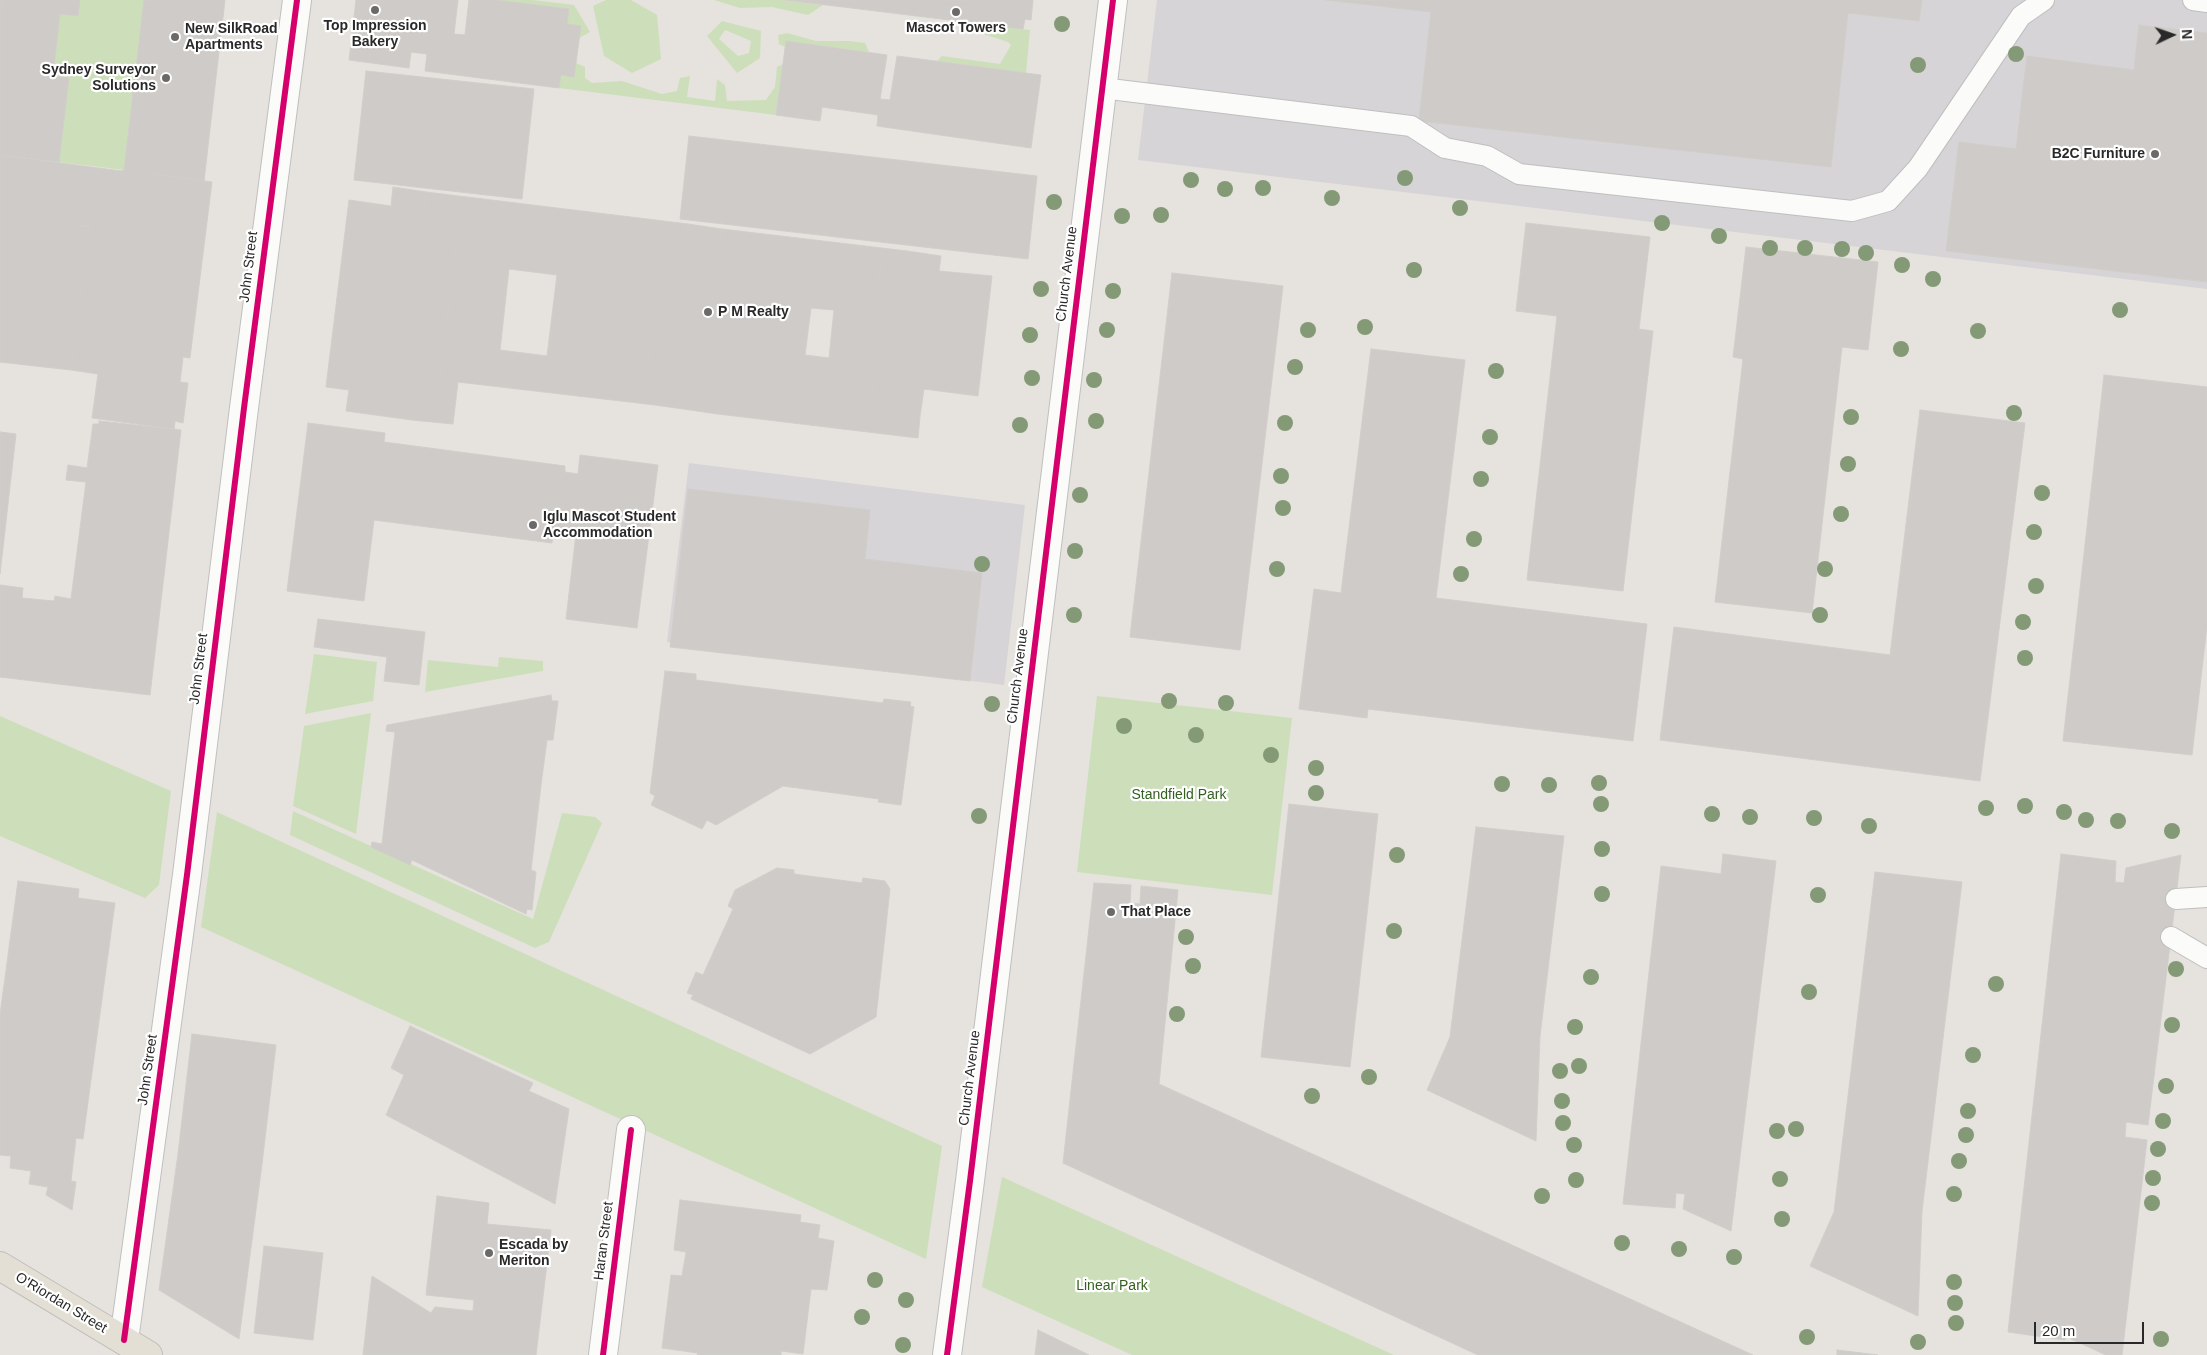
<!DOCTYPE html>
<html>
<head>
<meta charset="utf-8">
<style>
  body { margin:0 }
  #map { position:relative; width:2207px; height:1355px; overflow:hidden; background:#e6e2de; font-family:Helvetica,sans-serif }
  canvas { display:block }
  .north { position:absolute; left:2147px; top:10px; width:50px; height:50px; -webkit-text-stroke:4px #fff; paint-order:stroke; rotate:87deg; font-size:14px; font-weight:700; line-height:20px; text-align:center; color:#292929 }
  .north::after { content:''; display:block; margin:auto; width:18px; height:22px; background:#292929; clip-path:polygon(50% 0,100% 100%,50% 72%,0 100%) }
  .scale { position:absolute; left:2034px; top:1322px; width:110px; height:22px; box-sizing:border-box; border:2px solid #292929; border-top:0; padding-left:6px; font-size:15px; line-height:18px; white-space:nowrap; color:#292929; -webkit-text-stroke:4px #fff; paint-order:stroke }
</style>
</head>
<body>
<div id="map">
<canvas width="2207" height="1355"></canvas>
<div class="north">N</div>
<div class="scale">20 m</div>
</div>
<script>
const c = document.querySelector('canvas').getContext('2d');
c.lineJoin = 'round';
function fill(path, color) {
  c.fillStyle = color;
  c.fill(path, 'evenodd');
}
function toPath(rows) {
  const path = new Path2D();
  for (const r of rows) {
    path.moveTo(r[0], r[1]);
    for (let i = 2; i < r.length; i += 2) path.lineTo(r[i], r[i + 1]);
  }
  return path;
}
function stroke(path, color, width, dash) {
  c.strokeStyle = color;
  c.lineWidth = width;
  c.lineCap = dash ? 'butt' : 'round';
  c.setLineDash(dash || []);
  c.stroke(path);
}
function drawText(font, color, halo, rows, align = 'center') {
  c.font = font + ' Helvetica,sans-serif';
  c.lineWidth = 4.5;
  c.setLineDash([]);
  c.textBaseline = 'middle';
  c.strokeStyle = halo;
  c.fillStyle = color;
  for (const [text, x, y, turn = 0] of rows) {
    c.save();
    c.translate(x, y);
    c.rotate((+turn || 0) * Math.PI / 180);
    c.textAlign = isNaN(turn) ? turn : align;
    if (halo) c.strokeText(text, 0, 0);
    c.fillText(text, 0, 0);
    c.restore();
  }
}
fill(toPath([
  [1157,0,2207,0,2207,289,1138,160],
  [689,463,1025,505,1004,685,667,642]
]), '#d6d4d6');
fill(toPath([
  [80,0,144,0,124,170,59,162,69,78,53,76,60,14,77,16],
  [496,0,533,0,574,5,590,32,579,38,567,24,569,9],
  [606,0,631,0,657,15,661,59,632,73,604,56,593,6],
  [714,0,786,0,823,5,808,15,772,7,740,8],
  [722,21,761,31,760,58,737,73,707,36],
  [725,30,751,41,749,53,738,56,719,39],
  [974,23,1030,30,1026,73,937,61,942,56,1000,64,1011,45,1008,42,974,31],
  [787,33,816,41,849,41,865,43,869,52,786,41,785,47,779,44,778,35],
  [576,63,585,67,585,78,592,83,622,81,662,94,677,91,680,78,690,76,687,97,715,101,717,79,725,85,727,101,766,100,775,87,777,67,783,64,776,115,559,88,561,75,574,76],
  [314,654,377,662,373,701,305,714],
  [499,657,543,661,543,671,425,692,428,660,498,667],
  [1097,696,1292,718,1272,895,1077,872],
  [371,713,356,834,293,806,304,726],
  [0,716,171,791,159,885,145,898,0,836],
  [293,811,533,919,562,813,595,817,602,823,549,942,535,948,290,835],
  [217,812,942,1146,926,1259,201,927],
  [1002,1177,1394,1355,1132,1355,982,1287]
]), '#cddfba');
const building = toPath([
  [0,0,80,0,78,16,60,14,53,76,69,78,59,162,0,155,0,0],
  [144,0,225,0,204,181,124,170,144,0],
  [356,0,458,0,454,34,465,35,469,0,496,0,569,9,567,24,581,26,574,77,561,75,559,88,425,71,427,54,411,52,409,68,349,60,356,0],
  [786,0,1033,0,1031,20,1025,19,1023,29,786,0],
  [1326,0,1922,0,1919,21,1848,13,1831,167,1419,121,1431,12,1326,0],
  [2139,25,2207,33,2207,282,1946,251,1959,142,2016,149,2027,56,2134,70,2139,25],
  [786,41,887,55,880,99,890,100,897,56,1041,75,1031,148,877,126,878,115,822,107,820,121,776,115,786,41],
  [366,71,534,89,522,199,354,180,366,71],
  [689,136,1037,176,1028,259,680,219,689,136],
  [0,155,121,171,118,197,85,193,81,226,89,226,71,370,0,362,0,155],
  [124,170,212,182,190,358,183,357,180,382,188,383,183,423,175,421,174,429,92,418,98,374,71,370,89,226,81,226,85,193,118,197,121,171,124,170],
  [393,187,426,192,424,210,460,214,437,401,415,398,412,420,346,411,349,390,326,387,349,200,391,206,393,187],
  [426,192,688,224,686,241,662,239,646,379,658,380,655,405,458,382,453,424,412,420,415,398,437,401,460,214,424,210,426,192],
  [509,269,557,275,547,356,500,350,509,269],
  [1526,223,1650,237,1639,329,1653,331,1623,591,1527,580,1557,316,1516,311,1526,223],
  [688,224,722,229,720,246,779,253,761,393,721,388,718,414,655,405,658,380,646,379,662,239,686,241,688,224],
  [722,229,907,251,905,266,881,263,867,383,873,384,870,410,920,416,918,438,718,414,721,388,761,393,779,253,720,246,722,229],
  [811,308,834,310,829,358,805,355,811,308],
  [1746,247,1878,262,1868,350,1842,347,1812,613,1715,602,1743,359,1733,357,1746,247],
  [907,251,941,256,939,271,992,276,978,396,924,389,920,416,870,410,873,384,867,383,881,263,905,266,907,251],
  [1172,273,1283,286,1240,650,1130,637,1172,273],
  [1371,349,1465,360,1436,598,1647,624,1633,741,1368,709,1367,718,1299,709,1314,589,1341,593,1371,349],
  [2104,375,2207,387,2207,626,2192,755,2063,741,2104,375],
  [1920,410,2025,423,1980,781,1660,740,1674,627,1890,655,1920,410],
  [99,421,181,430,150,695,0,677,0,585,23,588,22,598,54,601,55,596,71,599,86,482,66,480,68,465,87,468,93,424,99,424,99,421],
  [308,423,385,433,384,442,565,466,565,472,578,474,580,455,658,465,637,628,566,619,576,534,554,531,552,543,374,520,364,601,287,591,308,423],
  [0,432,16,434,0,574,0,432],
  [688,489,870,510,865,559,982,573,970,681,670,647,688,489],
  [318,619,425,632,419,685,384,681,387,657,314,647,318,619],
  [665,671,696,674,696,680,883,703,884,699,911,702,910,706,914,707,901,805,878,802,879,799,783,786,716,825,707,820,702,829,651,805,655,796,650,793,665,671],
  [551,695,552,701,558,701,553,740,547,740,542,777,531,870,536,872,532,910,527,909,526,914,412,860,410,865,371,847,372,842,382,844,395,732,386,731,387,725,551,695],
  [1289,804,1378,814,1350,1067,1261,1057,1289,804],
  [1476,827,1564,836,1540,1036,1536,1141,1427,1090,1450,1037,1476,827],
  [1723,854,1776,861,1731,1231,1683,1209,1685,1194,1676,1193,1675,1208,1623,1204,1661,866,1721,874,1723,854],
  [2061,854,2116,861,2115,882,2124,883,2126,868,2181,855,2148,1125,2126,1122,2125,1137,2147,1140,2122,1355,2106,1355,2071,1339,2073,1325,2066,1325,2065,1340,2008,1332,2061,854],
  [777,868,794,870,794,874,862,883,863,878,885,881,890,889,876,1017,810,1054,691,999,693,995,687,993,696,972,703,975,733,909,728,906,735,890,777,868],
  [1875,872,1962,882,1922,1211,1918,1316,1810,1266,1834,1212,1875,872],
  [18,881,79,889,78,898,115,903,83,1139,76,1138,71,1181,76,1182,72,1210,46,1195,48,1187,29,1184,31,1171,10,1168,11,1156,0,1155,0,1015,18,881],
  [1094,883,1131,885,1130,903,1140,904,1141,886,1178,890,1159,1084,1753,1355,1478,1355,1063,1163,1094,883],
  [410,1026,533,1083,529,1091,569,1109,555,1204,386,1115,404,1075,391,1068,410,1026],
  [192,1034,276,1045,262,1164,178,1154,192,1034],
  [178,1154,262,1164,239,1339,159,1290,178,1154],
  [437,1196,489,1203,487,1224,551,1230,536,1355,363,1355,372,1276,431,1313,435,1307,473,1311,474,1300,426,1295,437,1196],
  [680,1200,801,1215,800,1222,820,1225,818,1238,834,1241,827,1290,811,1289,803,1354,781,1351,781,1355,697,1355,698,1353,662,1348,671,1275,682,1276,686,1252,674,1250,680,1200],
  [264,1246,323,1253,313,1340,254,1333,264,1246],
  [1038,1330,1089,1355,1035,1355,1038,1330],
  [1837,1350,1878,1355,1837,1355,1837,1350]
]);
fill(building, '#cecbc8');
stroke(building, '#d1ceca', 1);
const service = toPath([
  [2193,0,2207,2],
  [1102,88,1411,126,1445,148,1487,156,1519,174,1852,211,1888,201,1918,168,2021,16,2044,0],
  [2176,899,2207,897],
  [2171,937,2207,958]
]);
const minor = toPath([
  [124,1340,187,875,244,408,297,0],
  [603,1355,631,1130],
  [947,1355,970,1181,1113,0]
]);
const primary = toPath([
  [0,1266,148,1355]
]);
stroke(service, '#c0bfbf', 22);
stroke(minor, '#c0bfbf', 30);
stroke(primary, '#bfbebc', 30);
stroke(service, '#fbfbfa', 20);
stroke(minor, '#fbfbfa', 28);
stroke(primary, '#e4dfd4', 28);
stroke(toPath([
  [124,1340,187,875,244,408,297,0],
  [603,1355,631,1130],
  [947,1355,970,1181,1113,0]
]), '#d6006c', 6);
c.fillStyle = '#849a76';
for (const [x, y] of [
  [1062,24],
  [2016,54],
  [1918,65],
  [1405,178],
  [1191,180],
  [1263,188],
  [1225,189],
  [1332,198],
  [1054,202],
  [1460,208],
  [1161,215],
  [1122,216],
  [1662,223],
  [1719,236],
  [1770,248],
  [1805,248],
  [1842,249],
  [1866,253],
  [1902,265],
  [1414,270],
  [1933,279],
  [1041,289],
  [1113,291],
  [2120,310],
  [1365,327],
  [1107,330],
  [1308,330],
  [1978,331],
  [1030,335],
  [1901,349],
  [1295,367],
  [1496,371],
  [1032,378],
  [1094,380],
  [2014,413],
  [1851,417],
  [1096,421],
  [1285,423],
  [1020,425],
  [1490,437],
  [1848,464],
  [1281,476],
  [1481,479],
  [2042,493],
  [1080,495],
  [1283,508],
  [1841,514],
  [2034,532],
  [1474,539],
  [1075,551],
  [982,564],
  [1277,569],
  [1825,569],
  [1461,574],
  [2036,586],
  [1074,615],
  [1820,615],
  [2023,622],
  [2025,658],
  [1169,701],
  [1226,703],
  [992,704],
  [1124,726],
  [1196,735],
  [1271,755],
  [1316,768],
  [1599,783],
  [1502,784],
  [1549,785],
  [1316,793],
  [1601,804],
  [2025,806],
  [1986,808],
  [2064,812],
  [1712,814],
  [979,816],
  [1750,817],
  [1814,818],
  [2086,820],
  [2118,821],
  [1869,826],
  [2172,831],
  [1602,849],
  [1397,855],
  [1602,894],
  [1818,895],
  [1394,931],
  [1186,937],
  [1193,966],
  [2176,969],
  [1591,977],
  [1996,984],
  [1809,992],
  [1177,1014],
  [2172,1025],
  [1575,1027],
  [1973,1055],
  [1579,1066],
  [1560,1071],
  [1369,1077],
  [2166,1086],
  [1312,1096],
  [1562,1101],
  [1968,1111],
  [2163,1121],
  [1563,1123],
  [1796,1129],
  [1777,1131],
  [1966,1135],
  [1574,1145],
  [2158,1149],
  [1959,1161],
  [2153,1178],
  [1780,1179],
  [1576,1180],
  [1954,1194],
  [1542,1196],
  [2152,1203],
  [1782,1219],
  [1622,1243],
  [1679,1249],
  [1734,1257],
  [875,1280],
  [1954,1282],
  [906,1300],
  [1955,1303],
  [862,1317],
  [1956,1323],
  [1807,1337],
  [2161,1339],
  [1918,1342],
  [903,1345]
]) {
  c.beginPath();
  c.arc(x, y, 8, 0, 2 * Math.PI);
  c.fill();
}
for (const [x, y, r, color] of [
  [375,10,5,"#6b6a68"],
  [956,12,5,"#6b6a68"],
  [175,37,5,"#6b6a68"],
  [166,78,5,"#6b6a68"],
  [2155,154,5,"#6b6a68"],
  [708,312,5,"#6b6a68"],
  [533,525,5,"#6b6a68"],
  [1111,912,5,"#6b6a68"],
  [489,1253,5,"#6b6a68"]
]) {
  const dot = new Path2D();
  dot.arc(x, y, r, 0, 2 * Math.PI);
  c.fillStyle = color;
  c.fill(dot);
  stroke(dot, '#fff', 2);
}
drawText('bold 14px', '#292929', '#fff', [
  ["Top Impression",375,26,"center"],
  ["Bakery",375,42,"center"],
  ["Mascot Towers",956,28,"center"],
  ["New SilkRoad",185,29],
  ["Apartments",185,45],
  ["Sydney Surveyor",156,70,"right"],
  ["Solutions",156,86,"right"],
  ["B2C Furniture",2145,154,"right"],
  ["P M Realty",718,312],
  ["Iglu Mascot Student",543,517],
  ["Accommodation",543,533],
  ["That Place",1121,912],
  ["Escada by",499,1245],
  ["Meriton",499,1261]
], 'left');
drawText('14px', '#292929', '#fff', [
  ["John Street",249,267,-83],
  ["Church Avenue",1067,274,-83],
  ["John Street",199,669,-83],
  ["Church Avenue",1018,676,-83],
  ["John Street",148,1070,-82],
  ["Church Avenue",970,1078,-83],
  ["Haran Street",604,1241,-83],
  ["O'Riordan Street",61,1303,31]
]);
drawText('14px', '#335f20', '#fff', [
  ["Standfield Park",1179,795],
  ["Linear Park",1112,1286]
]);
</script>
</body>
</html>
